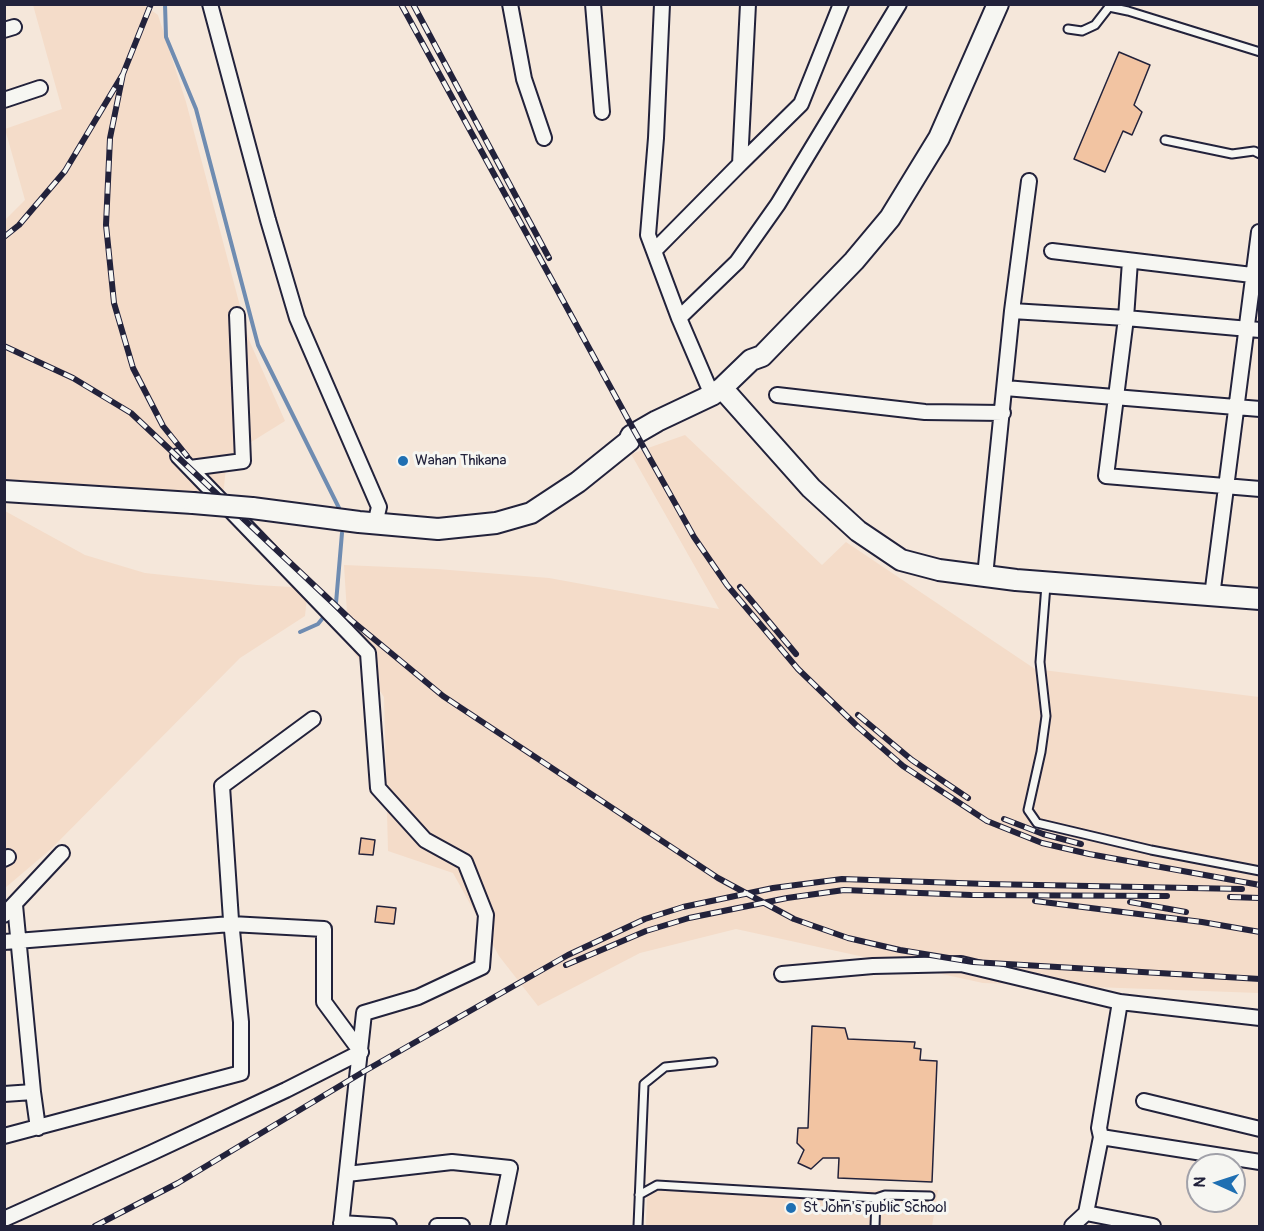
<!DOCTYPE html>
<html>
<head>
<meta charset="utf-8">
<style>
  body { margin:0 }
  #map { position:relative; width:1264px; height:1231px; overflow:hidden; background:#f5e7da; font-family:Pangolin,sans-serif }
  canvas { display:block }
  .frame { position:absolute; inset:0; border:6px solid #22223b; pointer-events:none }
  .north { position:absolute; left:1186px; top:1153px; width:60px; height:60px; box-sizing:border-box; background:#f6f6f2; border:2px solid #a1a1a9; border-radius:50%; rotate:273deg; font-size:16px; font-weight:700; line-height:24px; text-align:center; color:#22223b }
  .north::after { content:''; display:block; margin:auto; width:21px; height:27px; background:#1f6fb2; clip-path:polygon(50% 0,100% 100%,50% 72%,0 100%) }
</style>
</head>
<body>
<div id="map">
<canvas width="1264" height="1231"></canvas>
<div class="frame"></div>
<div class="north">N</div>
</div>
<script>
const c = document.querySelector('canvas').getContext('2d');
c.lineJoin = 'round';
function fill(path, color) {
  c.fillStyle = color;
  c.fill(path, 'evenodd');
}
function toPath(rows) {
  const path = new Path2D();
  for (const r of rows) {
    path.moveTo(r[0], r[1]);
    for (let i = 2; i < r.length; i += 2) path.lineTo(r[i], r[i + 1]);
  }
  return path;
}
function stroke(path, color, width, dash) {
  c.strokeStyle = color;
  c.lineWidth = width;
  c.lineCap = dash ? 'butt' : 'round';
  c.setLineDash(dash || []);
  c.stroke(path);
}
function drawText(font, color, halo, rows, align = 'center') {
  c.font = font + ' Pangolin,sans-serif';
  c.lineWidth = 6;
  c.setLineDash([]);
  c.textBaseline = 'middle';
  c.strokeStyle = halo;
  c.fillStyle = color;
  for (const [text, x, y, turn = 0] of rows) {
    c.save();
    c.translate(x, y);
    c.rotate((+turn || 0) * Math.PI / 180);
    c.textAlign = isNaN(turn) ? turn : align;
    if (halo) c.strokeText(text, 0, 0);
    c.fillText(text, 0, 0);
    c.restore();
  }
}
fill(toPath([
  [33,5,144,5,158,15,186,102,249,340,285,421,227,457,223,497,5,483,4,221,25,200,5,129,62,109],
  [685,435,822,565,846,542,1035,669,1259,697,1259,993,983,983,736,929,640,953,538,1006,499,956,453,873,388,851,384,697,349,645,344,565,437,569,549,578,719,609,631,454],
  [5,511,85,555,145,573,257,585,308,588,305,616,240,658,51,849,5,888],
  [647,1190,938,1190,932,1226,646,1226]
]), '#f4dcc9');
stroke(toPath([
  [165,4,166,37,196,109,258,345,340,510],
  [331,609,336,603,342,533],
  [300,632,318,624,326,614]
]), '#6f8cb1', 4);
const building = toPath([
  [1119,52,1150,65,1134,105,1142,112,1132,135,1123,131,1105,172,1074,159,1119,52],
  [361,838,375,840,373,855,359,854,361,838],
  [377,906,396,908,394,924,375,922,377,906],
  [812,1026,845,1028,848,1039,915,1042,914,1048,921,1049,920,1060,937,1061,932,1182,838,1178,839,1158,823,1158,811,1169,798,1163,804,1150,797,1143,798,1128,808,1128,812,1026]
]);
fill(building, '#f2c4a2');
stroke(building, '#22223b', 1.5);
const lane = toPath([
  [1068,29,1082,31,1095,25,1109,7,1128,11,1260,52],
  [1165,140,1232,154,1254,151,1260,154],
  [1046,585,1040,662,1046,716,1041,752,1028,810,1037,823,1151,850,1260,871],
  [639,1195,657,1185,876,1198,885,1195,930,1196],
  [638,1226,644,1084,665,1067,713,1062],
  [875,1226,876,1198]
]);
const street = toPath([
  [210,4,268,220,297,318,379,507,375,524],
  [510,4,524,79,544,138],
  [593,4,602,112],
  [662,4,656,138,648,235,679,318,712,395],
  [4,30,14,27],
  [4,100,40,88],
  [740,164,801,104,841,4],
  [654,251,740,164,748,4],
  [1052,251,1252,275],
  [1130,261,1126,318,1106,476,1260,489],
  [1012,311,1126,318,1260,330],
  [679,318,737,262,778,204,899,4],
  [1005,388,1260,409],
  [777,395,925,412,1003,413],
  [178,456,368,653,378,788,425,840,465,862,486,915,482,967,418,997,364,1013,341,1226],
  [190,468,243,461,237,315],
  [985,576,1012,311,1029,181],
  [1212,596,1259,232],
  [4,859,8,857],
  [4,915,62,853],
  [4,942,231,924,324,929,324,1002,361,1052],
  [782,974,873,966,961,964,1120,1002,1099,1128,1101,1137,1086,1213],
  [1120,1002,1260,1018],
  [33,1092,38,1128],
  [4,1094,33,1092,15,905],
  [1144,1101,1260,1129],
  [4,1136,241,1073,241,1022,231,920,222,786,313,719],
  [1101,1137,1260,1162],
  [347,1174,452,1162,510,1168,498,1226],
  [4,1219,151,1153,286,1090,361,1052],
  [341,1223,389,1226],
  [437,1226,462,1226],
  [1072,1226,1086,1213,1153,1226]
]);
const secondary = toPath([
  [722,388,811,488,858,531,901,560,939,570,1016,580,1260,599],
  [4,491,193,503],
  [252,508,359,522,438,529,496,523,531,513,578,482,629,441,631,436,657,421,712,395,722,388,751,360,762,356,854,261,890,218,939,138,998,4]
]);
stroke(lane, '#22223b', 11);
stroke(street, '#22223b', 18);
stroke(secondary, '#22223b', 24);
stroke(lane, '#f6f6f2', 7);
stroke(street, '#f6f6f2', 14);
stroke(secondary, '#f6f6f2', 20);
const rail = toPath([
  [401,4,630,423,694,537,727,585,798,669,858,727,903,766,987,821,1042,843,1089,854,1260,885],
  [413,4,549,258],
  [123,74,110,138,106,225,114,303,133,368,163,426,187,456],
  [4,237,19,225,65,171,123,74,151,4],
  [4,346,73,378,131,413,351,620,443,696,718,878,794,919,848,938,900,950,973,962,1260,979],
  [740,587,796,654],
  [858,715,912,760,968,798],
  [1004,819,1043,834,1081,844],
  [1230,897,1260,898],
  [1035,901,1202,922,1260,932],
  [1130,902,1186,912],
  [566,965,646,931,689,918,787,898,844,890,971,895,1167,896],
  [95,1226,178,1183,363,1072,568,955,645,919,683,907,773,888,842,879,987,884,1242,889]
]);
stroke(rail, '#22223b', 6);
stroke(rail, '#f6f6f2', 4, [11]);
const secondaryBridge = toPath([
  [193,503,252,508]
]);
stroke(secondaryBridge, '#22223b', 24, []);
stroke(secondaryBridge, '#f6f6f2', 20);
for (const [x, y, r, color] of [
  [403,461,6,"#1f6fb2"],
  [791,1208,6,"#1f6fb2"]
]) {
  const dot = new Path2D();
  dot.arc(x, y, r, 0, 2 * Math.PI);
  c.fillStyle = color;
  c.fill(dot);
  stroke(dot, '#f6f6f2', 2);
}
drawText('15px', '#22223b', '#f6f6f2', [
  ["Wahan Thikana",415,461],
  ["St John's public School",803,1208]
], 'left');
</script>
</body>
</html>
